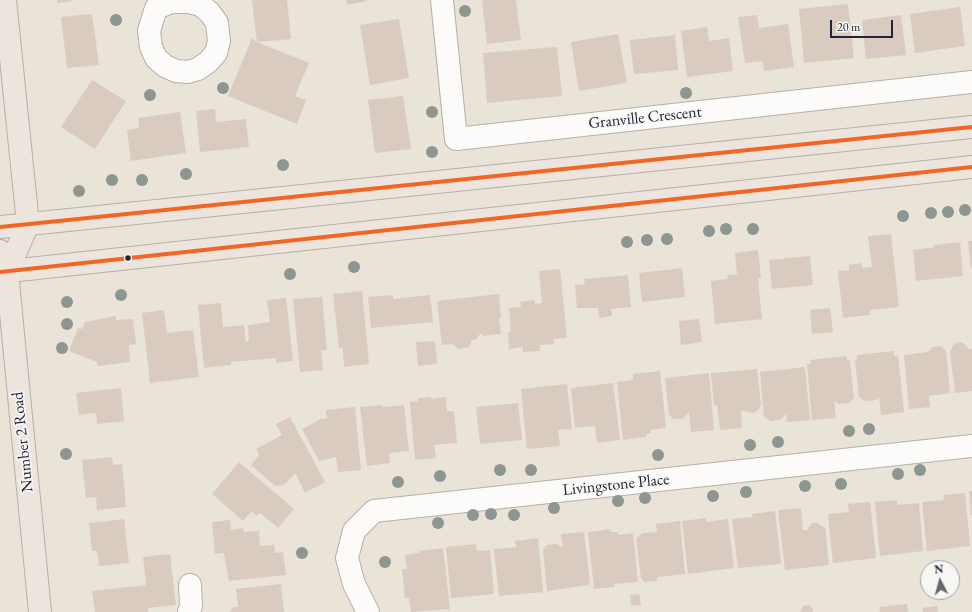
<!DOCTYPE html>
<html>
<head>
<meta charset="utf-8">
<style>
  body { margin:0 }
  #map { position:relative; width:972px; height:612px; overflow:hidden; background:#eae3d7; font-family:"EB Garamond",serif }
  canvas { display:block }
  .north { position:absolute; left:920px; top:560px; width:40px; height:40px; box-sizing:border-box; background:#f6f6f2; border:1px solid #a1a1a9; border-radius:50%; rotate:354deg; font-size:11px; font-weight:700; line-height:16px; text-align:center; color:#22223b }
  .north::after { content:''; display:block; margin:auto; width:14px; height:18px; background:#686672; clip-path:polygon(50% 0,100% 100%,50% 72%,0 100%) }
  .scale { position:absolute; left:830px; top:20px; width:63px; height:18px; box-sizing:border-box; border:2px solid #22223b; border-top:0; padding-left:5px; font-size:12px; line-height:14px; white-space:nowrap; color:#22223b; -webkit-text-stroke:3px #f6f6f2; paint-order:stroke }
</style>
</head>
<body>
<div id="map">
<canvas width="972" height="612"></canvas>
<div class="north">N</div>
<div class="scale">20 m</div>
</div>
<script>
const c = document.querySelector('canvas').getContext('2d');
c.lineJoin = 'round';
function fill(path, color) {
  c.fillStyle = color;
  c.fill(path, 'evenodd');
}
function toPath(rows) {
  const path = new Path2D();
  for (const r of rows) {
    path.moveTo(r[0], r[1]);
    for (let i = 2; i < r.length; i += 2) path.lineTo(r[i], r[i + 1]);
  }
  return path;
}
function stroke(path, color, width, dash) {
  c.strokeStyle = color;
  c.lineWidth = width;
  c.lineCap = dash ? 'butt' : 'round';
  c.setLineDash(dash || []);
  c.stroke(path);
}
function drawText(font, color, halo, rows, align = 'center') {
  c.font = font + ' "EB Garamond",serif';
  c.lineWidth = 3.5;
  c.setLineDash([]);
  c.textBaseline = 'middle';
  c.strokeStyle = halo;
  c.fillStyle = color;
  for (const [text, x, y, turn = 0] of rows) {
    c.save();
    c.translate(x, y);
    c.rotate((+turn || 0) * Math.PI / 180);
    c.textAlign = isNaN(turn) ? turn : align;
    if (halo) c.strokeText(text, 0, 0);
    c.fillText(text, 0, 0);
    c.restore();
  }
}
fill(toPath([
  [57,0,72,0,73,1,57,3],
  [252,0,287,0,291,39,257,42],
  [346,0,366,0,366,1,347,5],
  [482,0,516,0,521,40,487,44],
  [848,4,854,58,804,63,799,9],
  [960,7,965,46,915,53,910,14],
  [92,14,99,65,67,68,61,17],
  [757,15,759,28,788,24,794,67,764,71,763,61,745,63,738,17],
  [901,15,906,55,866,59,862,20],
  [399,19,409,78,370,85,360,25],
  [707,27,709,41,729,38,733,71,687,77,681,31],
  [618,34,627,83,579,91,571,42],
  [675,35,678,70,634,74,630,40],
  [252,38,257,42,309,63,295,96,306,100,297,124,228,96],
  [557,47,562,96,487,103,483,53],
  [92,80,126,101,95,149,61,127],
  [403,96,411,149,375,153,368,100],
  [215,109,216,122,246,119,249,147,200,152,196,111],
  [180,112,186,153,131,161,127,130,139,128,138,118],
  [891,234,899,307,870,310,870,315,843,318,838,271,849,270,849,265,862,263,862,268,872,267,868,236],
  [968,241,972,241,972,268,971,268],
  [960,242,963,276,916,281,913,250,935,247,934,245],
  [758,250,761,278,758,278,762,319,715,324,711,281,728,279,727,275,737,274,735,253],
  [810,256,813,285,772,289,769,260],
  [682,268,685,297,642,302,639,273],
  [560,269,567,338,554,339,554,344,540,345,540,351,523,352,523,347,509,349,508,333,511,332,509,308,521,307,520,302,534,300,535,304,542,303,539,271],
  [628,275,631,307,611,309,612,316,599,318,598,308,577,308,575,285,585,284,584,279],
  [362,291,369,364,344,367,343,348,339,348,333,294],
  [499,294,501,318,499,319,501,334,483,336,482,334,480,334,475,340,471,340,471,344,469,347,458,349,453,344,442,345,437,301],
  [393,295,393,299,430,295,433,322,371,328,368,297],
  [322,297,327,350,321,350,323,370,300,372,293,299],
  [286,298,293,361,276,363,276,358,231,362,231,365,204,368,198,305,221,303,223,327,244,325,246,342,249,341,248,325,270,322,267,300],
  [830,308,833,332,812,334,810,310],
  [164,310,167,333,193,330,199,377,150,383,142,313],
  [116,316,116,320,133,319,136,344,129,345,130,362,98,366,97,362,69,351,78,328,82,329,85,322],
  [699,319,702,342,681,345,679,321],
  [435,341,437,364,418,366,416,342],
  [961,342,966,345,968,349,972,349,972,391,955,393,950,351,955,343],
  [941,346,946,351,950,393,929,396,930,407,909,409,904,355,928,352,932,347],
  [894,351,894,356,898,356,904,412,881,415,879,397,876,400,865,401,859,397,855,360,857,359,857,355],
  [846,356,847,360,850,361,854,397,850,403,839,404,834,401,836,418,812,420,807,364,811,364,810,360],
  [805,367,810,420,787,422,786,414,780,420,771,421,764,417,760,372],
  [757,369,761,405,759,409,754,413,741,411,742,428,720,430,717,405,714,406,711,373],
  [660,371,666,428,650,430,651,433,646,434,646,437,623,440,617,382,633,380,633,374],
  [709,373,714,430,691,432,689,412,682,419,674,419,669,415,665,378],
  [613,383,620,440,597,443,595,426,575,428,571,388],
  [567,384,572,429,558,430,560,446,527,449,521,389],
  [121,388,124,421,97,424,96,413,79,415,76,393],
  [431,397,431,399,446,397,447,411,454,411,457,443,434,445,436,458,415,460,410,402,418,401,418,398],
  [518,403,522,440,480,444,476,407],
  [382,405,382,407,404,405,409,451,389,453,390,463,367,466,360,407],
  [355,407,361,470,338,472,336,457,319,461,302,429,321,419,327,418,326,410],
  [290,417,325,482,305,493,295,473,284,485,275,486,251,465,259,455,256,449,282,435,276,424],
  [112,457,113,465,122,464,126,507,97,510,96,497,86,498,82,460],
  [239,462,294,509,278,528,260,513,257,516,252,511,243,521,212,494],
  [969,491,972,491,972,515,971,515],
  [965,493,970,546,927,551,922,502,944,500,943,495],
  [897,500,897,505,919,503,923,551,880,556,875,502],
  [870,502,876,558,833,563,828,514,849,512,848,504],
  [801,508,803,530,807,530,812,523,817,523,825,528,829,565,785,570,778,510],
  [775,511,781,564,738,568,732,519,752,517,752,514],
  [706,518,706,522,728,519,734,568,688,574,682,521],
  [124,519,129,563,99,566,97,551,92,551,89,523],
  [230,520,231,530,243,528,244,532,259,531,260,546,274,545,275,553,283,552,286,575,229,581,224,553,215,554,212,522],
  [680,521,685,574,658,577,656,581,644,582,641,578,636,539,642,533,657,532,656,524],
  [611,529,611,532,618,532,618,535,633,533,638,582,614,584,615,587,594,589,588,532],
  [584,532,590,582,588,585,547,591,543,550,547,545,556,544,563,547,561,534],
  [538,538,543,592,499,596,494,549,516,547,515,541],
  [476,544,477,551,490,550,494,594,451,598,446,547],
  [443,548,450,609,411,612,409,598,405,598,402,569,407,569,405,555,420,553,419,551],
  [170,554,176,605,148,608,148,612,95,612,92,591,146,585,143,557],
  [281,584,284,612,230,612,233,607,238,607,236,589],
  [639,594,641,605,631,606,630,595],
  [907,604,908,612,880,612,879,607],
  [809,605,812,608,813,612,800,612,803,606],
  [937,606,938,612,923,612,922,608]
]), '#dacbc0');
const minor = toPath([
  [442,0,456,139,972,82],
  [172,2,189,2,201,5,210,13,217,23,219,41,216,53,208,62,198,69,188,72,176,71,165,66,156,58,151,47,149,31,156,8,172,2],
  [189,612,191,606,190,585],
  [368,612,354,584,347,558,354,531,374,511,972,446]
]);
const major = toPath([
  [5,0,28,224,7,272],
  [0,227,972,127],
  [0,251,7,272,40,612],
  [0,272,972,167]
]);
stroke(minor, '#b4b0aa', 24);
stroke(major, '#b4b0aa', 24);
stroke(minor, '#fcfbf9', 22);
stroke(major, '#ede5dd', 22);
stroke(toPath([
  [0,227,972,127],
  [0,272,972,167]
]), '#f26522', 4);
c.fillStyle = '#8d9690';
for (const [x, y] of [
  [465,11],
  [116,20],
  [223,88],
  [686,93],
  [150,95],
  [432,112],
  [432,152],
  [283,165],
  [186,174],
  [112,180],
  [142,180],
  [79,191],
  [965,210],
  [948,212],
  [931,213],
  [903,216],
  [726,229],
  [753,229],
  [709,231],
  [667,239],
  [647,240],
  [627,242],
  [354,267],
  [290,274],
  [121,295],
  [67,302],
  [67,324],
  [62,348],
  [869,429],
  [849,431],
  [778,442],
  [750,445],
  [66,454],
  [658,455],
  [500,470],
  [531,470],
  [920,470],
  [898,474],
  [440,476],
  [398,482],
  [841,484],
  [805,486],
  [746,492],
  [713,496],
  [645,498],
  [618,501],
  [554,508],
  [491,514],
  [473,515],
  [514,515],
  [438,523],
  [302,553],
  [385,562]
]) {
  c.beginPath();
  c.arc(x, y, 6, 0, 2 * Math.PI);
  c.fill();
}
for (const [x, y, r, color] of [
  [128,258,3.5,"#22223b"]
]) {
  const dot = new Path2D();
  dot.arc(x, y, r, 0, 2 * Math.PI);
  c.fillStyle = color;
  c.fill(dot);
  stroke(dot, '#f6f6f2', 1.5);
}
drawText('16px', '#22223b', '#f6f6f2', [
  ["Granville Crescent",645,118,-6],
  ["Number 2 Road",23,442,-96],
  ["Livingstone Place",616,485,-6]
]);
</script>
</body>
</html>
